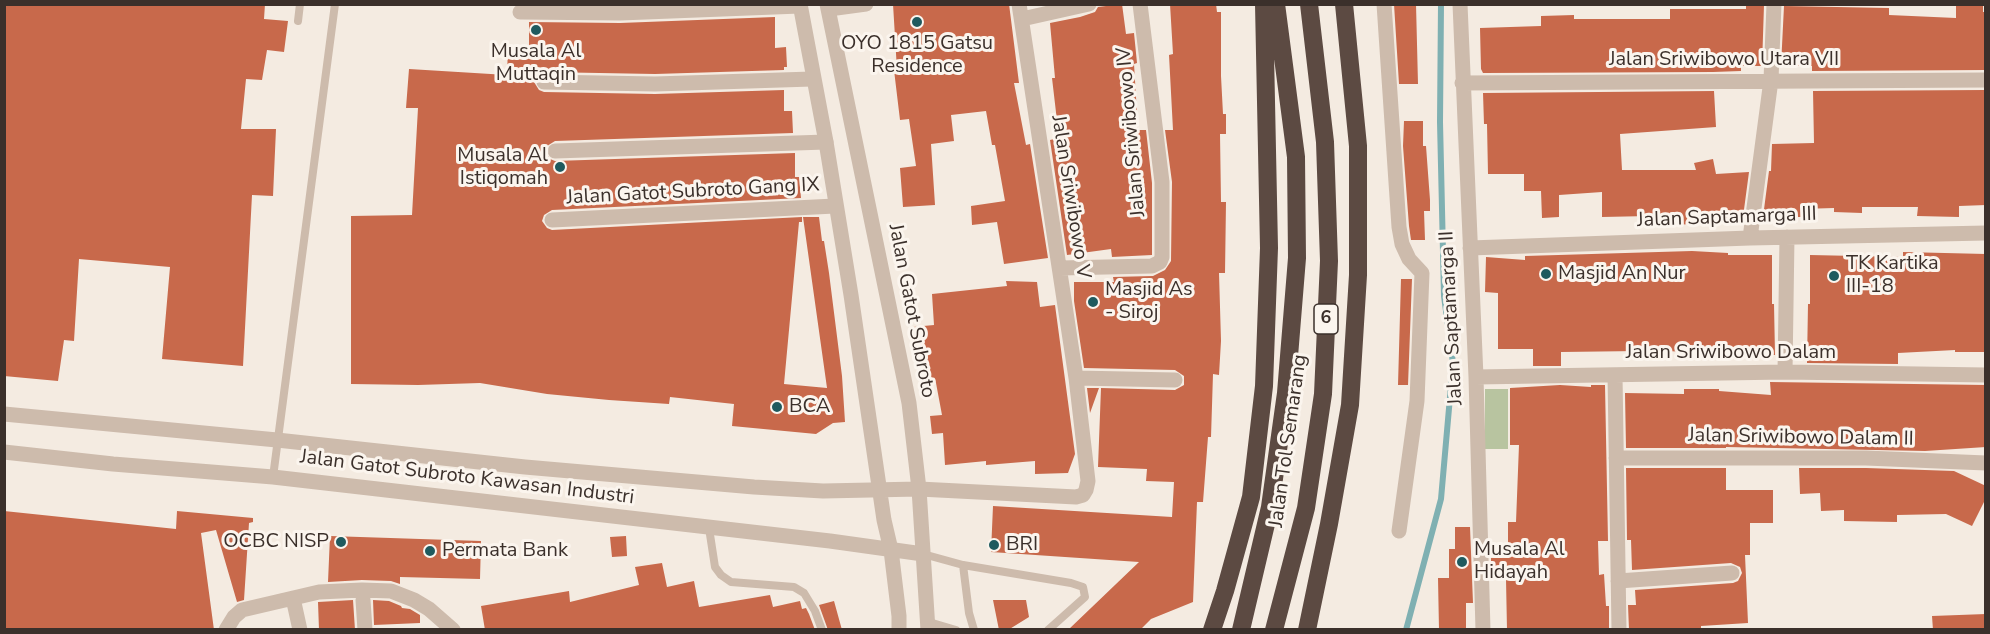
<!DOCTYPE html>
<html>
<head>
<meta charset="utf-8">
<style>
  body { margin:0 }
  #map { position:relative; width:1990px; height:634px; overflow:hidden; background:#f4ebe1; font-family:"Nunito Sans",sans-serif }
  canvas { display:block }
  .frame { position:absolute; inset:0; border:6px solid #3b302b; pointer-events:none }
</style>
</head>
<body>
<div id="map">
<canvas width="1990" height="634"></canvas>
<div class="frame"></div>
</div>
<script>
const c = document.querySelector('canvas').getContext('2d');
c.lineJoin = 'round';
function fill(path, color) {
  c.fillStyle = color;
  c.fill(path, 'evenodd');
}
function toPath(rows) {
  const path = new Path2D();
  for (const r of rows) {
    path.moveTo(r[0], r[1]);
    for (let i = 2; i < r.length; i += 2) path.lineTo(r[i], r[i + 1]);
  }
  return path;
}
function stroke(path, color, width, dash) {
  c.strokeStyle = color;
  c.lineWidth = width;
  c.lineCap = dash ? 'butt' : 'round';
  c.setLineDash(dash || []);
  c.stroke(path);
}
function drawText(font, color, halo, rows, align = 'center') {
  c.font = font + ' "Nunito Sans",sans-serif';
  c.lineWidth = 6;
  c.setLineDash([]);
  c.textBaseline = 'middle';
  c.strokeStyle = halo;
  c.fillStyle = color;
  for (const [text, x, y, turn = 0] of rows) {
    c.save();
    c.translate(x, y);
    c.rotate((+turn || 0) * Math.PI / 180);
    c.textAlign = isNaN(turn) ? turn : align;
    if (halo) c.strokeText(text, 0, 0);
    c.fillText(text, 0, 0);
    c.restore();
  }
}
fill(toPath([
  [1485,389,1508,389,1508,449,1485,449]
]), '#b8c4a0');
stroke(toPath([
  [1406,630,1441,499,1453,363,1444,296,1440,122,1441,4]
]), '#7fb0b2', 6);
fill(toPath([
  [4,4,154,6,154,4,265,4,264,19,288,21,284,52,267,50,262,80,246,79,241,129,276,129,273,196,252,195,243,366,162,359,170,267,79,259,74,341,64,340,58,381,4,376],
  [893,4,1009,4,1019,83,1014,83,1026,145,1030,144,1048,258,1004,264,997,222,972,225,971,206,1005,201,995,145,992,145,986,111,951,115,954,141,931,144,935,205,903,207,900,168,916,166,909,119,900,120,894,70,897,70],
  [1122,4,1126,34,1134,33,1137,63,1134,64,1138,130,1146,130,1152,183,1152,255,1112,257,1111,249,1067,255,1050,140,1059,138,1052,78,1055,78,1050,23,1080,17,1095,12,1098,7],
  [1170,4,1216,4,1217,12,1221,12,1221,76,1223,114,1226,114,1226,134,1220,134,1221,202,1226,202,1225,273,1219,273,1221,341,1219,375,1213,374,1211,437,1208,437,1203,502,1197,502,1193,602,1151,619,1140,630,1068,630,1139,562,991,552,993,506,1172,517,1174,482,1146,481,1147,469,1098,467,1101,388,1175,390,1184,385,1184,376,1175,370,1084,368,1074,301,1074,282,1114,282,1113,277,1153,276,1165,270,1171,261,1172,182,1165,130,1173,130,1169,55,1173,54],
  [1394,4,1416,4,1418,84,1399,84],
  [1746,4,1764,5,1762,66,1741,66,1741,71,1713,72,1483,73,1481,69,1480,28,1541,26,1541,16,1574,15,1574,19,1670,19,1670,9,1746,9],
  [1956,4,1983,4,1983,12,1986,12,1986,70,1812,71,1812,66,1781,66,1784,6,1889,8,1889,15,1956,18],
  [775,17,775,48,786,47,787,67,784,67,784,70,655,74,544,72,536,77,534,82,539,90,544,92,655,94,784,90,784,111,792,111,793,133,555,141,547,146,545,152,550,159,555,161,795,153,795,177,799,177,801,198,552,210,544,215,542,221,547,228,552,230,802,217,802,222,799,222,784,384,827,388,803,217,819,217,822,241,824,241,829,273,842,376,845,422,833,423,816,434,732,426,734,404,670,397,669,404,609,400,547,394,480,383,418,385,351,384,351,216,412,215,418,108,406,108,409,69,507,75,508,47,529,48,529,22,620,23],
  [1986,90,1986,205,1959,206,1959,217,1917,216,1918,207,1862,207,1862,213,1834,212,1834,208,1801,209,1801,217,1763,217,1769,171,1771,171,1772,144,1814,143,1813,91],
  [1714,91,1716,127,1620,134,1622,170,1696,170,1694,163,1713,159,1716,174,1749,172,1743,217,1717,219,1681,225,1680,219,1649,220,1649,216,1602,217,1602,192,1559,195,1559,217,1542,218,1541,191,1524,191,1524,174,1488,174,1487,124,1484,124,1483,93],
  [1404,121,1423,121,1423,146,1426,146,1430,200,1430,211,1424,211,1425,240,1411,240,1409,226,1403,146],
  [1692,251,1728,253,1728,255,1772,255,1772,304,1774,304,1775,355,1735,355,1735,352,1639,351,1561,352,1561,366,1533,366,1533,349,1498,349,1498,293,1485,292,1486,257,1525,260,1525,256],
  [1903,252,1986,254,1986,352,1955,352,1955,350,1898,353,1898,364,1807,363,1808,304,1810,304,1810,255,1903,257],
  [1401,279,1412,279,1408,385,1398,385],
  [1006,281,1037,282,1040,307,1055,305,1075,454,1068,473,1035,474,1035,461,986,465,986,461,945,465,943,433,932,434,930,416,942,415,936,383,920,383,913,327,934,325,932,294,1007,286],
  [1770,382,1986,385,1986,447,1925,451,1726,447,1726,448,1626,448,1625,393,1684,394,1684,389,1719,389,1719,391,1771,395],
  [1560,385,1591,387,1591,385,1605,385,1608,541,1598,541,1599,575,1604,574,1606,606,1609,606,1609,630,1507,630,1506,579,1491,579,1491,558,1508,558,1508,522,1516,522,1519,445,1510,445,1510,388],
  [1087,388,1099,388,1090,413],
  [1626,468,1726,468,1726,490,1773,490,1773,523,1750,523,1750,555,1745,555,1748,623,1701,626,1701,630,1629,630,1628,605,1636,605,1635,590,1733,583,1738,581,1742,573,1740,567,1731,563,1632,570,1631,540,1627,540],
  [1799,468,1866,468,1954,471,1986,486,1986,498,1972,526,1946,514,1897,515,1897,522,1844,521,1844,510,1821,511,1820,493,1800,494],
  [4,511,176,529,177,511,253,518,253,522,249,523,244,600,237,602,216,530,201,533,214,630,4,630],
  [1455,527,1470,527,1473,603,1466,603,1466,630,1439,630,1438,578,1449,578,1449,549,1455,549],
  [330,536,481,541,480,579,400,577,400,584,391,581,362,580,328,582],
  [626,536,627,556,612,557,610,537],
  [662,563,667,587,694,581,699,607,770,595,773,607,800,601,802,609,806,608,809,614,815,630,485,630,481,606,569,591,570,602,639,585,635,567],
  [353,600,355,630,319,630,318,602],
  [373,600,389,601,401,606,402,608,410,609,420,615,420,623,374,625],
  [993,600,1026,600,1029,617,1008,630,999,630],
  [834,601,842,630,828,630,819,605],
  [1986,614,1986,630,1933,630,1932,616]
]), '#c8694b');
stroke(toPath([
  [298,21,300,4],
  [273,477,335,4],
  [709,528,715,567,721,575,731,582,794,587,804,593,815,611,822,630],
  [923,554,963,565,1071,583,1083,587,1085,597,1048,630],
  [963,565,969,613,974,630],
  [929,622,956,630]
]), '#cdbbac', 8);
stroke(toPath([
  [1384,4,1399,227,1402,244,1409,259,1422,273,1417,401,1399,531],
  [1460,4,1476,377,1483,630],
  [829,9,866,4],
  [520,12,620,13,800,6],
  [1022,19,1089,4],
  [544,82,655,84,812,79],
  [1462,83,1986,80],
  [555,151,826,142],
  [552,220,835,206],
  [1750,238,1771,80,1774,4],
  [1470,248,1750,238,1986,233],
  [1060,268,1152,266,1160,262,1162,257,1162,182,1140,4],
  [1785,372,1787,237],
  [1615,375,1619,630],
  [1476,377,1785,372,1986,375],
  [1076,378,1175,380],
  [1616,458,1866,458,1986,463],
  [919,489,1076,497,1083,495,1086,490,1088,481,1076,378,1019,4],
  [1618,581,1732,573],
  [293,598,300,630],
  [363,600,365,630],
  [226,630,234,617,242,610,319,592,362,590,391,591,414,600,429,609,453,630]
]), '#cdbbac', 15);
stroke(toPath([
  [800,4,826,142,851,295,884,520,891,550,899,616,899,630],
  [827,4,909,403,919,489,928,630],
  [4,414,277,440,525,467,754,487,823,491,919,489],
  [4,452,113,464,273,477,830,541,923,554]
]), '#cdbbac', 15);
stroke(toPath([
  [1212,630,1225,591,1251,497,1264,386,1269,248,1264,4],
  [1241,630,1270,507,1286,393,1297,258,1296,157,1276,4],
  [1274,630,1306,508,1323,394,1329,261,1325,142,1309,4],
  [1307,630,1329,524,1350,405,1358,275,1358,146,1344,4]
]), '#5c4a42', 18);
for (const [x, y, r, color] of [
  [917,22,6,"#1f5a5e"],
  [536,30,6,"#1f5a5e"],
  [560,167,6,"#1f5a5e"],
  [1546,274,6,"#1f5a5e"],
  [1834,276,6,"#1f5a5e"],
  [1093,302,6,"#1f5a5e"],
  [777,407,6,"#1f5a5e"],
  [341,542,6,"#1f5a5e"],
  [994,545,6,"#1f5a5e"],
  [430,551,6,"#1f5a5e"],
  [1462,562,6,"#1f5a5e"]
]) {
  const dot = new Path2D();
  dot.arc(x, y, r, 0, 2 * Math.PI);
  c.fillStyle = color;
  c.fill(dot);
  stroke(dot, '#fbf5ee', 2);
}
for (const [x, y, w] of [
  [1326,319,24]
]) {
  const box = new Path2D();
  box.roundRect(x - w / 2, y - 15, w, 30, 4.5);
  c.fillStyle = '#fbf5ee';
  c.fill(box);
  stroke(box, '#3b302b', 1.5);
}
drawText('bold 18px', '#3b302b', null, [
  ["6",1326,319]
]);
drawText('20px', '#3b302b', '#fbf5ee', [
  ["OYO 1815 Gatsu",917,44,"center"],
  ["Residence",917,67,"center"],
  ["Musala Al",536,52,"center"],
  ["Muttaqin",536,75,"center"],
  ["Musala Al",548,156,"right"],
  ["Istiqomah",548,179,"right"],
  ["TK Kartika",1846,264],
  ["III-18",1846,287],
  ["Masjid An Nur",1558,274],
  ["Masjid As",1105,290],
  ["- Siroj",1105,313],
  ["BCA",789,407],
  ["OCBC NISP",329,542,"right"],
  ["BRI",1006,545],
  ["Musala Al",1474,550],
  ["Hidayah",1474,573],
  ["Permata Bank",442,551]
], 'left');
drawText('20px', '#3b302b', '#fbf5ee', [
  ["Jalan Sriwibowo Utara VII",1724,60],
  ["Jalan Sriwibowo IV",1132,132,-95],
  ["Jalan Gatot Subroto Gang IX",693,192,-3],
  ["Jalan Sriwibowo V",1070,197,81],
  ["Jalan Saptamarga III",1727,218,-2],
  ["Jalan Gatot Subroto",911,311,79],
  ["Jalan Saptamarga II",1452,318,-93],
  ["Jalan Sriwibowo Dalam",1731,353],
  ["Jalan Sriwibowo Dalam II",1801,438,1],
  ["Jalan Tol Semarang",1289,441,-82],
  ["Jalan Gatot Subroto Kawasan Industri",467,478,7]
]);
</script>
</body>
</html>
